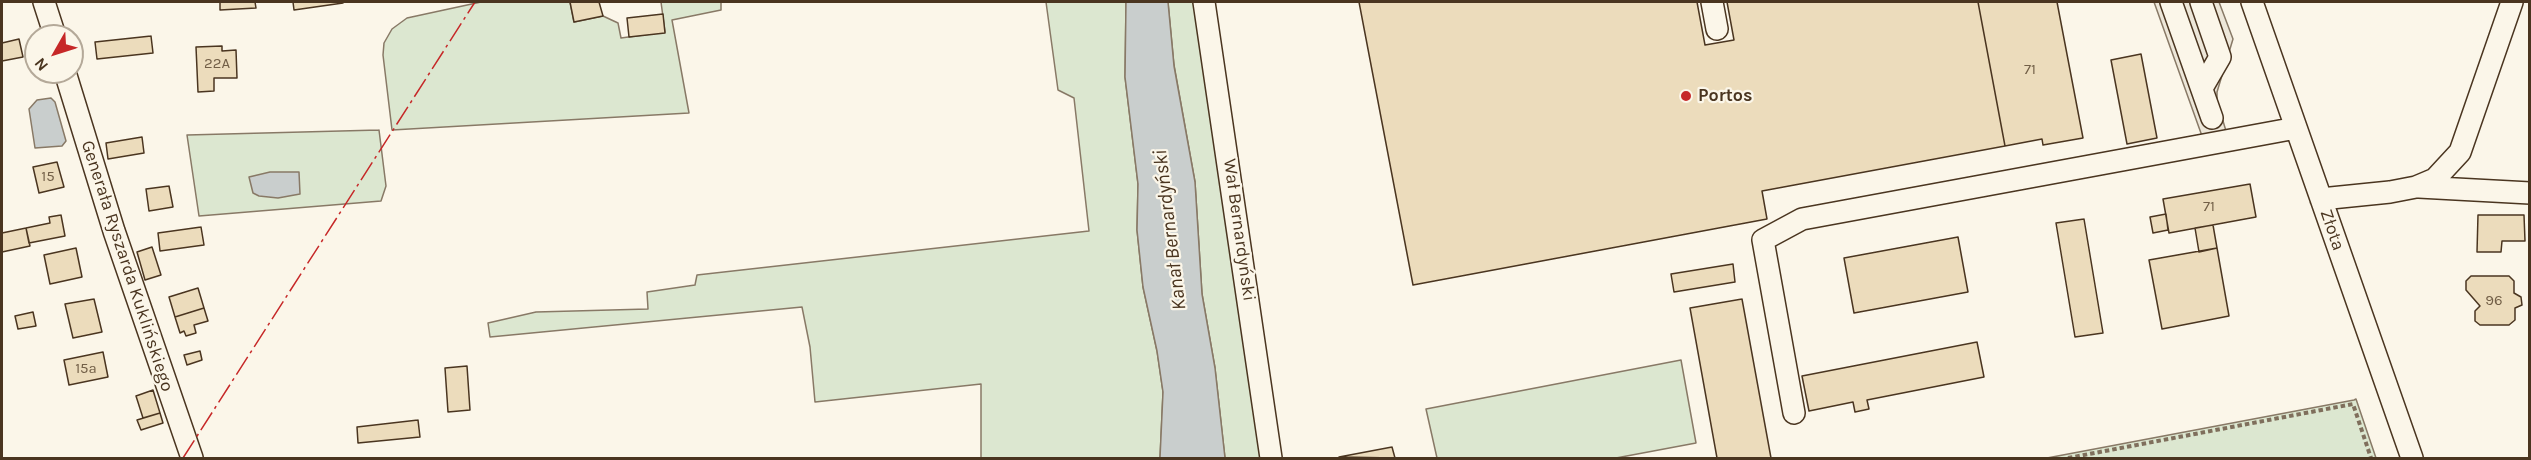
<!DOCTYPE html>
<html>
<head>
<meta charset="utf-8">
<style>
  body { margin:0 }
  #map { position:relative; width:2531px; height:460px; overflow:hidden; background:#fbf6e9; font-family:Karla,sans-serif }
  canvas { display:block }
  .frame { position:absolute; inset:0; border:3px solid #4a3520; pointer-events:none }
  .north { position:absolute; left:24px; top:24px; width:60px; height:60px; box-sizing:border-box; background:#fbf6e9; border:2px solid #b4a999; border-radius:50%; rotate:231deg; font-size:16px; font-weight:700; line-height:24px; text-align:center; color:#4a3520 }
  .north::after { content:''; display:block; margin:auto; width:21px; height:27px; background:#c62828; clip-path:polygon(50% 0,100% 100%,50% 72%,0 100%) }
</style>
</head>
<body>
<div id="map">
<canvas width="2531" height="460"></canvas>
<div class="frame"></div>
<div class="north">N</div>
</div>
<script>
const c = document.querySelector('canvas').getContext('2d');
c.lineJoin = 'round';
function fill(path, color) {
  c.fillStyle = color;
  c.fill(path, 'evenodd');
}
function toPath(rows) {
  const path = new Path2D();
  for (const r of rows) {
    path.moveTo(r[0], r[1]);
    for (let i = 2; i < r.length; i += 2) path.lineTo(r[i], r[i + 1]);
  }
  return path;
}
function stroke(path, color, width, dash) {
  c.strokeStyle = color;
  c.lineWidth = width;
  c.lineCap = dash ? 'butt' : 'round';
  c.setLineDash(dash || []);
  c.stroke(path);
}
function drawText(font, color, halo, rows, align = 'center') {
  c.font = font + ' Karla,sans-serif';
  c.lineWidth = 4.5;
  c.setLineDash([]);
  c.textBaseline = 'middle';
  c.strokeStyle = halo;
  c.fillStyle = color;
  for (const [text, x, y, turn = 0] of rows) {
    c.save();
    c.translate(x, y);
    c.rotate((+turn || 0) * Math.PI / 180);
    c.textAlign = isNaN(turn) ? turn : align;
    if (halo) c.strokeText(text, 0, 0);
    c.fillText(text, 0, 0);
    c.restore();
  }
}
const green = toPath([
  [481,2,570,2,574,22,603,16,618,23,621,38,665,32,661,2,721,2,721,10,672,20,689,113,392,130,383,55,384,43,392,29,407,18,481,2],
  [1046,2,1126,2,1125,77,1138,184,1137,230,1143,287,1157,351,1163,392,1160,458,981,458,981,384,815,402,810,347,802,307,490,337,488,323,536,312,648,309,647,292,695,285,697,275,1089,231,1074,98,1058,90,1046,2],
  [1168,2,1195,2,1262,458,1225,458,1215,368,1202,294,1195,182,1174,65,1168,2],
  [379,130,386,186,381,201,199,216,187,135,379,130],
  [1681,360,1696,443,1616,458,1437,458,1426,409,1681,360],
  [2356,399,2376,458,2047,458,2354,400,2356,399]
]);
fill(green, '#dce7d0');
stroke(green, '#887966', 1.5);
const parking = toPath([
  [2154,2,2219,2,2233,39,2217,92,2217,101,2226,131,2202,136,2154,2]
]);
fill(parking, '#ede7d9');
stroke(parking, '#887966', 1.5);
const water = toPath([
  [1126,2,1168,2,1174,66,1195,182,1202,294,1215,368,1225,458,1160,458,1163,392,1157,351,1143,287,1137,230,1138,184,1125,77,1126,2],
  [51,98,55,102,66,141,62,146,35,148,29,109,37,100,51,98],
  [270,172,299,172,300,194,278,198,259,196,253,193,249,177,270,172]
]);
fill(water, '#c9cecd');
stroke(water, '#887966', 1.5);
const building = toPath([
  [220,2,255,2,256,8,220,10,220,2],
  [293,2,343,2,343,3,294,10,293,2],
  [570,2,599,2,603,16,574,22,570,2],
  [1359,2,1697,2,1705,45,1734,40,1727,2,1978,2,2005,146,1762,191,1767,219,1413,285,1359,2],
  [1978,2,2057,2,2083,138,2043,145,2042,139,2005,146,1978,2],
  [663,14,665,33,629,37,627,18,663,14],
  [151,36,153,53,97,59,95,42,151,36],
  [19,39,23,57,2,61,2,43,19,39],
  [222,46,222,51,236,50,237,78,214,78,214,91,198,92,196,47,222,46],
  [2141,54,2157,138,2127,144,2111,60,2141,54],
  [142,137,144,153,108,159,106,143,142,137],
  [57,162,64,187,39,193,33,167,57,162],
  [2250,184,2256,217,2169,233,2163,199,2250,184],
  [169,186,173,207,149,211,146,189,169,186],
  [2166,214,2168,230,2153,233,2150,217,2166,214],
  [61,215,65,236,29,243,26,228,50,223,49,217,61,215],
  [2478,215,2524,215,2525,241,2502,241,2501,252,2477,252,2478,215],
  [2084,219,2103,333,2075,337,2056,223,2084,219],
  [2213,225,2217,248,2199,252,2195,228,2213,225],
  [201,227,204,245,160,251,158,233,201,227],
  [26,228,30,246,2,252,2,233,26,228],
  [1958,237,1968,292,1854,313,1844,258,1958,237],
  [152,247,161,275,145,280,137,252,152,247],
  [76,248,82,277,50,284,44,255,76,248],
  [2217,248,2229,316,2162,329,2149,260,2217,248],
  [1733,264,1735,282,1674,292,1671,274,1733,264],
  [2471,276,2509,276,2514,281,2514,293,2521,297,2522,305,2515,308,2515,320,2509,325,2480,325,2475,321,2475,311,2480,306,2466,290,2466,281,2471,276],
  [198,288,204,308,175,317,169,297,198,288],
  [94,299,102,332,73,338,65,304,94,299],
  [1742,299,1771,458,1717,458,1690,308,1742,299],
  [204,308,208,321,194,325,196,333,186,336,184,331,180,333,175,317,204,308],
  [33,312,36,326,18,329,15,316,33,312],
  [1977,342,1984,377,1867,400,1869,409,1855,412,1853,402,1809,411,1802,376,1977,342],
  [200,351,202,360,187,365,184,355,200,351],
  [103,352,108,377,69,385,64,360,103,352],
  [467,366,470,410,448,412,445,368,467,366],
  [153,390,160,413,143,418,136,396,153,390],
  [160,413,163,423,141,430,137,420,160,413],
  [418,420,420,437,358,443,357,427,418,420],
  [1392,447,1395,458,1339,457,1392,447]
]);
fill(building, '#ecdcbc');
stroke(building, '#4a3520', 1.5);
const minor = toPath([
  [44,2,55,36],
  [1204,2,1271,458],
  [1712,2,1717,29],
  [2171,2,2212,118],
  [2201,2,2220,57,2202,88],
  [2252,2,2412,458],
  [65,72,114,231,192,458],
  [2419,187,2530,193],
  [2321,199,2390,192,2416,187,2435,179,2460,152,2512,2],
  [1794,413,1763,240,1802,219,2296,128]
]);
stroke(minor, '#4a3520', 24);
stroke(toPath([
  [2068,458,2353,404,2371,458]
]), '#7f6f5c', 4, [4.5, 3]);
stroke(minor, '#fbf6e9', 21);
stroke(toPath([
  [183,458,475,2]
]), '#c62828', 1.5, [21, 4.5, 3, 4.5]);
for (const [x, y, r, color] of [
  [1686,96,6,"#c62828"]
]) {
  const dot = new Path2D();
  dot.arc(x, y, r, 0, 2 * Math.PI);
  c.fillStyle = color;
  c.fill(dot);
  stroke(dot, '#fbf6e9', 2);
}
drawText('15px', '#725f47', null, [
  ["22A",217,64],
  ["71",2030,70],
  ["15",48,177],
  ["71",2209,207],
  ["96",2494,301],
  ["15a",86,369]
]);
drawText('bold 18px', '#4a3520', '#fbf6e9', [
  ["Portos",1698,96]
], 'left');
drawText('18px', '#4a3520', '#fbf6e9', [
  ["Wał Bernardyński",1239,230,82],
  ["Złota",2332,230,71],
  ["Generała Ryszarda Kuklińskiego",127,266,72]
]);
drawText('italic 20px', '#4a3520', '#fbf6e9', [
  ["Kanał Bernardyński",1170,230,-97]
]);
</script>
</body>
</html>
